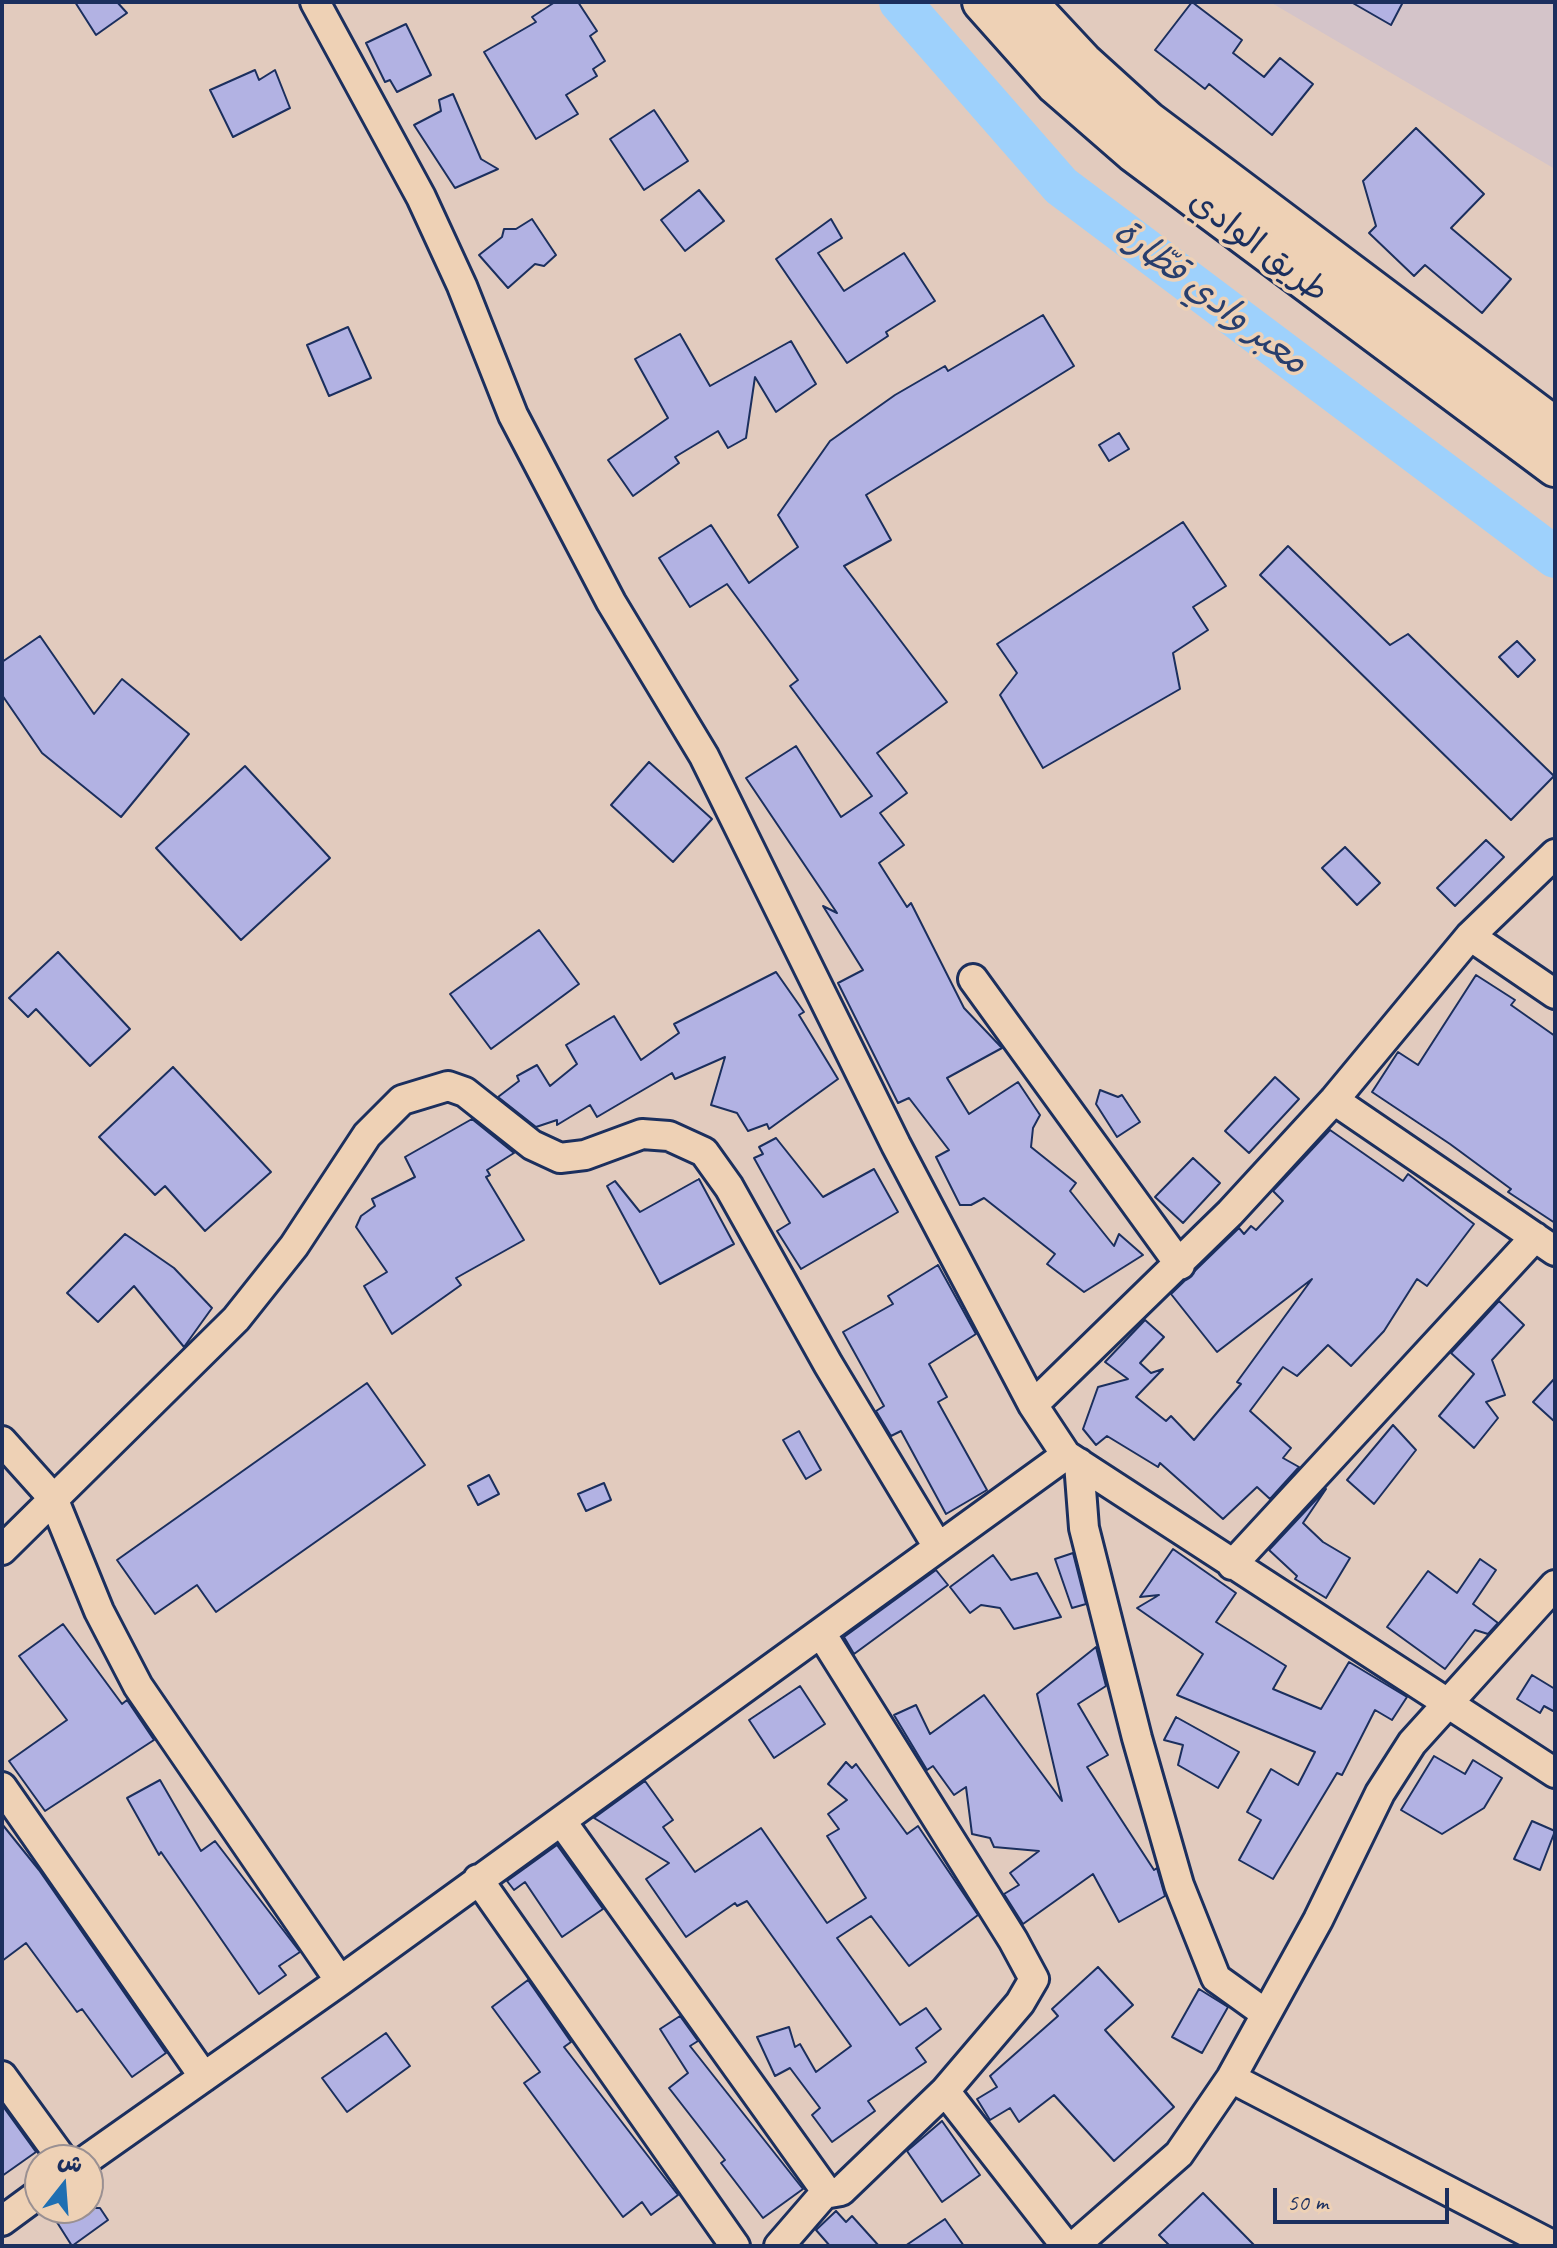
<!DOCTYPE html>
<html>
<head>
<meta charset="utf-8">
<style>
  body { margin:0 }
  #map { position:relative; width:1557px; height:2248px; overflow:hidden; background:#e2cbbe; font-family:Caveat,"Playpen Sans Arabic",sans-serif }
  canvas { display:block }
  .frame { position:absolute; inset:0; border:4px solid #1b2f5e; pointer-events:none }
  .north { position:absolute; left:24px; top:2144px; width:80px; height:80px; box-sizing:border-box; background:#eed1b5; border:2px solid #9a9092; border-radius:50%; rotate:17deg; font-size:22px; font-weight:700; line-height:32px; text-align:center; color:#1b2f5e }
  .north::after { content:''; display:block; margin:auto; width:28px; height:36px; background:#1f6fb2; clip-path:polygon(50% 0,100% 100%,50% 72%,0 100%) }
  .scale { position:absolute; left:1273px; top:2188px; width:176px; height:36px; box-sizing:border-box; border:4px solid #1b2f5e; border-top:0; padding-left:10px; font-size:24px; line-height:28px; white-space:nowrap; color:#1b2f5e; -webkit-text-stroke:6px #eed1b5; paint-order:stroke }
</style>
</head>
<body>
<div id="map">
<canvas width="1557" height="2248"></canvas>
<div class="frame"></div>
<div class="north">ش</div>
<div class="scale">50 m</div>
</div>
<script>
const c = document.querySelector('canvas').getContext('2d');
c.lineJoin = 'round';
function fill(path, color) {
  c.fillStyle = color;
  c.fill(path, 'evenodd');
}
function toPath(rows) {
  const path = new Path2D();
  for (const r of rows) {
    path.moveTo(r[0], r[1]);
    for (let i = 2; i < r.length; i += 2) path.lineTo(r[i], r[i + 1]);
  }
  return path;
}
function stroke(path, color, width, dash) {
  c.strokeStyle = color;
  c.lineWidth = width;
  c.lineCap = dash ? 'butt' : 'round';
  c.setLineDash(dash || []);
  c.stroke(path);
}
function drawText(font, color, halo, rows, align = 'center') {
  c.font = font + ' Caveat,"Playpen Sans Arabic",sans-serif';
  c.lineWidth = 7;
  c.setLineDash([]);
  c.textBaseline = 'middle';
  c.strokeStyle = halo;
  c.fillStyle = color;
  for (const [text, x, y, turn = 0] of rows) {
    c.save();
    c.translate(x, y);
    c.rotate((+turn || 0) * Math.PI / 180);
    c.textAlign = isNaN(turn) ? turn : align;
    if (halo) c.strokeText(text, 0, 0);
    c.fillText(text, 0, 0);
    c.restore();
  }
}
fill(toPath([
  [1270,2,1555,2,1555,169]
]), '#d4c4c9');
stroke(toPath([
  [900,2,1061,186,1555,557]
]), '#9ed1fc', 42);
const building = toPath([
  [75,2,117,2,127,13,96,35,75,2],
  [555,2,578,2,597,31,590,36,605,61,593,69,597,76,566,95,578,114,536,139,484,52,536,22,532,17,555,2],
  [1192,2,1242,40,1233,53,1264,77,1280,58,1313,84,1272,135,1209,84,1205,89,1155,50,1192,2],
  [1351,2,1403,2,1391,25,1351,2],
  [406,24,431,75,397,92,390,80,385,82,366,43,406,24],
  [255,70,259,80,275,70,290,108,233,137,210,90,255,70],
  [453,94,481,159,498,169,455,188,414,125,441,111,439,100,453,94],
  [654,110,688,161,644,190,610,139,654,110],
  [1416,128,1484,194,1451,228,1511,279,1482,313,1425,265,1414,276,1369,233,1376,226,1363,181,1416,128],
  [699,190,724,221,685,251,661,220,699,190],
  [532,219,556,255,544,266,535,264,508,288,479,255,502,237,504,229,516,229,532,219],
  [831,219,842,238,818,253,844,291,904,253,935,301,886,332,888,336,847,363,776,259,831,219],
  [1043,315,1074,366,866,495,891,540,844,566,947,702,877,753,907,793,880,813,904,845,879,863,907,907,911,903,964,1008,1002,1048,947,1078,969,1114,1018,1082,1040,1115,1033,1128,1031,1147,1076,1183,1070,1191,1114,1246,1119,1234,1143,1255,1084,1292,1047,1264,1055,1254,984,1198,971,1205,960,1205,936,1157,949,1150,909,1098,898,1103,838,983,863,970,823,906,837,913,746,778,796,746,841,817,872,796,790,686,798,680,727,584,690,607,659,558,711,525,749,583,798,547,778,515,830,441,895,395,945,366,948,371,1043,315],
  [348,327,371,378,329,396,307,345,348,327],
  [680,334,710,386,791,341,816,384,776,412,755,377,746,438,728,448,718,431,675,457,679,463,633,496,608,460,668,418,635,359,680,334],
  [1119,433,1129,449,1109,461,1099,445,1119,433],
  [1183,522,1226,586,1193,607,1208,630,1173,653,1180,689,1043,768,1000,695,1017,673,997,644,1183,522],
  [1288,546,1390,645,1408,634,1554,776,1511,820,1260,575,1288,546],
  [40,636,94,714,122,679,189,734,121,817,42,753,2,695,2,662,40,636],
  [1517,641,1535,660,1518,677,1499,657,1517,641],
  [649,762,712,819,673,862,611,805,649,762],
  [245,766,330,858,241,940,156,848,245,766],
  [1486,840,1504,857,1455,906,1437,888,1486,840],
  [1345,847,1380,883,1357,905,1322,868,1345,847],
  [539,930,579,984,491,1049,450,994,539,930],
  [58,952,130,1029,90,1066,36,1009,28,1017,9,998,58,952],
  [776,972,804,1012,799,1015,838,1079,769,1129,767,1124,748,1131,737,1113,711,1105,725,1057,675,1079,672,1073,597,1117,590,1105,557,1125,557,1120,536,1127,498,1097,519,1081,517,1076,537,1065,550,1086,577,1064,566,1045,614,1016,641,1060,679,1033,674,1024,776,972],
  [1476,975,1515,1000,1511,1005,1555,1036,1555,1223,1508,1192,1511,1189,1450,1144,1372,1092,1398,1052,1418,1065,1476,975],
  [173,1067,271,1172,205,1231,165,1186,155,1195,99,1137,173,1067],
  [1275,1077,1299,1099,1249,1153,1225,1131,1275,1077],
  [1100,1090,1118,1097,1122,1095,1140,1122,1117,1137,1096,1104,1100,1090],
  [472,1119,514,1153,487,1170,490,1175,486,1177,524,1240,456,1278,461,1285,392,1334,364,1286,387,1272,356,1227,361,1216,375,1206,372,1199,415,1177,405,1157,472,1119],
  [1330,1130,1403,1181,1408,1174,1474,1224,1427,1286,1417,1279,1384,1331,1351,1366,1328,1345,1297,1376,1283,1367,1250,1411,1291,1448,1283,1458,1299,1467,1270,1499,1257,1487,1223,1519,1160,1463,1158,1467,1107,1436,1096,1445,1083,1429,1098,1387,1128,1379,1105,1362,1145,1320,1164,1337,1140,1363,1151,1373,1163,1369,1136,1397,1166,1421,1171,1416,1194,1440,1241,1384,1237,1382,1312,1279,1217,1352,1171,1294,1239,1228,1244,1234,1251,1226,1256,1230,1283,1201,1273,1191,1330,1130],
  [776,1138,823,1197,874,1169,898,1212,801,1269,777,1231,790,1223,754,1158,763,1154,759,1147,776,1138],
  [1193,1158,1220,1183,1183,1223,1155,1197,1193,1158],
  [699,1179,734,1244,660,1284,607,1186,615,1181,640,1212,699,1179],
  [125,1234,174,1268,212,1308,184,1347,134,1286,98,1322,67,1293,125,1234],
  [938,1265,976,1334,929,1364,947,1397,938,1402,987,1490,946,1514,901,1431,891,1436,876,1411,884,1406,843,1332,893,1304,888,1296,938,1265],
  [1499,1301,1524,1325,1492,1360,1505,1395,1486,1402,1498,1418,1474,1448,1439,1416,1474,1374,1451,1353,1499,1301],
  [1555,1378,1555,1422,1533,1402,1555,1378],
  [367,1383,425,1465,216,1612,197,1585,155,1614,117,1560,367,1383],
  [1393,1425,1416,1450,1374,1504,1347,1480,1393,1425],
  [799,1431,821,1470,806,1479,783,1440,799,1431],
  [489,1475,499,1494,478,1505,468,1486,489,1475],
  [604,1483,611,1500,586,1511,578,1494,604,1483],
  [1326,1489,1303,1523,1323,1542,1350,1558,1326,1598,1295,1579,1297,1576,1269,1550,1326,1489],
  [1173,1549,1236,1593,1216,1622,1286,1666,1273,1689,1321,1709,1349,1662,1407,1697,1392,1720,1375,1710,1342,1775,1337,1773,1273,1879,1239,1860,1261,1820,1247,1812,1271,1769,1298,1785,1315,1752,1177,1695,1203,1654,1137,1608,1159,1595,1140,1597,1173,1549],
  [1073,1553,1086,1604,1072,1608,1055,1559,1073,1553],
  [993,1555,1011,1580,1037,1573,1061,1617,1014,1629,1000,1608,981,1605,970,1613,950,1587,993,1555],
  [1480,1559,1496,1570,1473,1604,1498,1623,1488,1634,1475,1630,1445,1669,1387,1627,1428,1571,1457,1593,1480,1559],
  [936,1570,948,1585,854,1654,844,1637,936,1570],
  [63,1624,122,1704,127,1700,154,1740,45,1811,9,1761,67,1720,19,1656,63,1624],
  [1096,1647,1106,1686,1078,1704,1108,1755,1087,1767,1154,1870,1157,1868,1165,1896,1119,1922,1093,1874,1023,1924,1004,1894,1019,1885,1010,1873,1039,1851,994,1847,990,1838,972,1834,966,1787,954,1795,933,1766,927,1770,894,1715,916,1705,930,1734,984,1695,1062,1801,1037,1694,1096,1647],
  [1532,1675,1555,1689,1555,1712,1544,1706,1540,1713,1517,1699,1532,1675],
  [800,1686,825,1724,774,1758,749,1720,800,1686],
  [1176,1717,1239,1752,1218,1788,1178,1765,1183,1745,1164,1740,1176,1717],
  [1434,1756,1465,1774,1473,1760,1502,1778,1484,1808,1442,1834,1401,1810,1434,1756],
  [846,1762,852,1768,856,1764,907,1834,918,1826,978,1915,909,1966,871,1916,837,1938,900,2025,926,2008,941,2029,916,2048,926,2062,868,2101,875,2111,832,2142,812,2115,820,2108,790,2068,775,2076,757,2037,789,2027,795,2047,800,2044,816,2072,851,2046,747,1901,737,1906,735,1903,686,1937,646,1879,669,1863,594,1818,645,1781,673,1820,663,1827,695,1872,761,1828,827,1923,866,1898,827,1836,839,1829,828,1814,847,1800,828,1784,846,1762],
  [160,1780,201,1851,215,1841,300,1952,279,1966,286,1975,259,1994,161,1852,159,1855,127,1798,160,1780],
  [1532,1821,1555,1831,1540,1870,1514,1859,1532,1821],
  [2,1824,39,1870,166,2053,132,2077,82,2009,77,2012,26,1943,2,1961,2,1824],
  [557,1845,603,1909,562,1937,525,1882,514,1890,507,1881,557,1845],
  [1098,1967,1133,2005,1105,2030,1174,2107,1114,2161,1054,2095,1019,2122,1010,2108,990,2120,977,2099,997,2087,990,2076,1058,2016,1052,2009,1098,1967],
  [528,1980,571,2042,564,2047,678,2195,651,2215,642,2202,623,2217,524,2083,540,2072,492,2007,528,1980],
  [1199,1989,1228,2007,1202,2053,1172,2037,1199,1989],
  [680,2016,698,2041,690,2046,803,2189,763,2218,721,2163,725,2160,669,2088,688,2073,660,2029,680,2016],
  [386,2033,410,2066,347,2112,322,2078,386,2033],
  [2,2105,36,2152,2,2176,2,2105],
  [942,2121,980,2175,942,2202,907,2151,942,2121],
  [1203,2193,1255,2246,1170,2246,1159,2235,1203,2193],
  [48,2208,100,2208,108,2220,72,2246,48,2208],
  [836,2211,846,2222,852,2216,879,2246,830,2246,816,2230,836,2211],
  [945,2219,964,2246,905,2246,945,2219]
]);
fill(building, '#b2b2e3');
stroke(building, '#1b2f5e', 2);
const street = toPath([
  [315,2,421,197,462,286,513,415,611,602,704,756,896,1145,1033,1405,1066,1455],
  [1470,936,1555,994],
  [973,979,1180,1265],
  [1334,1100,1555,1251],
  [1033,1405,1230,1213,1334,1100,1470,936,1555,854],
  [2,1441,53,1498,99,1611,138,1686,340,1981],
  [1079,1463,1084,1528,1137,1738,1179,1885,1216,1978,1266,2014],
  [2,1550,236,1319,294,1246,367,1135,402,1100,448,1086,465,1092,532,1145,560,1158,585,1155,642,1134,669,1136,704,1152,729,1187,828,1364,938,1547],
  [1232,1565,1535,1237],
  [2,1787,204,2077],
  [562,1822,826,2191,824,2194,841,2191,945,2091,1020,2003,1034,1979,1013,1940,821,1633],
  [478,1879,735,2246],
  [2,2076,63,2160],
  [1231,2078,1554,2246],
  [945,2091,1066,2246],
  [86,2160,340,1981,1066,1455,1555,1773],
  [2,2221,40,2193],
  [779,2246,824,2194],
  [1074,2246,1179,2154,1231,2078,1318,1920,1380,1793,1412,1743,1555,1585]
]);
const secondary = toPath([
  [982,2,1056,85,1133,152,1555,467],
  [1027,2,1083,62,1148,121,1555,427]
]);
stroke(street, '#1b2f5e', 34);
stroke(secondary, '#1b2f5e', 44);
stroke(street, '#eed1b5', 28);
stroke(secondary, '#eed1b5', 38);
drawText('34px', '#1b2f5e', '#eed1b5', [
  ["طريق الوادي",1258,247,37]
]);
drawText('italic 36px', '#283f6e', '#eed1b5', [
  ["معبر وادي قطّارة",1210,298,37]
]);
</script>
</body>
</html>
